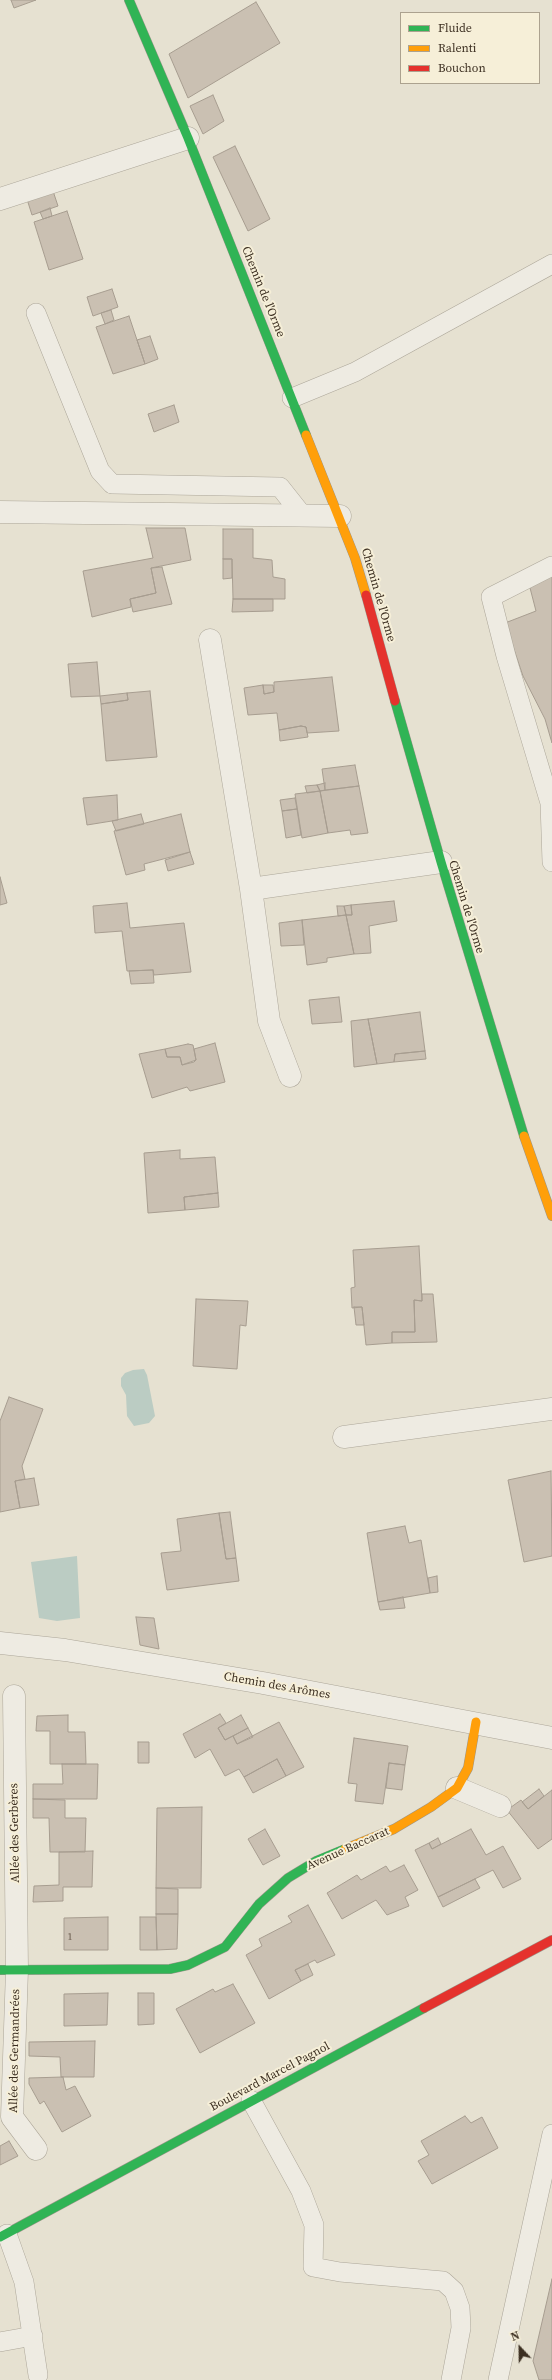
<!DOCTYPE html>
<html>
<head>
<meta charset="utf-8">
<style>
  body { margin:0 }
  #map { position:relative; width:552px; height:2380px; overflow:hidden; background:#e6e1d1; font-family:"Source Serif 4",serif }
  canvas { display:block }
  .legend { position:absolute; left:400px; top:12px; width:140px; height:72px; box-sizing:border-box; background:#f6efd8; border:1px solid #aca28f; margin:0; padding:5px 7px; list-style:none; font-size:12px; color:#3c2f21 }
  .legend li { display:flex; align-items:center; gap:8px; height:20px }
  .legend b { width:20px; border:1px solid #aca28f }
  .north { position:absolute; left:500px; top:2328px; width:40px; height:40px; -webkit-text-stroke:3px #f6efd8; paint-order:stroke; rotate:338deg; font-size:11px; font-weight:700; line-height:16px; text-align:center; color:#3c2f21 }
  .north::after { content:''; display:block; margin:auto; width:14px; height:18px; background:#3c2f21; clip-path:polygon(50% 0,100% 100%,50% 72%,0 100%) }
</style>
</head>
<body>
<div id="map">
<canvas width="552" height="2380"></canvas>
<ul class="legend">
<li><b style="height:5px;background:#30b455"></b>Fluide</li>
<li><b style="height:5px;background:#ff9f0a"></b>Ralenti</li>
<li><b style="height:5px;background:#e5322d"></b>Bouchon</li>
</ul>
<div class="north">N</div>
</div>
<script>
const c = document.querySelector('canvas').getContext('2d');
c.lineJoin = 'round';
function fill(path, color) {
  c.fillStyle = color;
  c.fill(path, 'evenodd');
}
function toPath(rows) {
  const path = new Path2D();
  for (const r of rows) {
    path.moveTo(r[0], r[1]);
    for (let i = 2; i < r.length; i += 2) path.lineTo(r[i], r[i + 1]);
  }
  return path;
}
function stroke(path, color, width, dash) {
  c.strokeStyle = color;
  c.lineWidth = width;
  c.lineCap = dash ? 'butt' : 'round';
  c.setLineDash(dash || []);
  c.stroke(path);
}
function drawText(font, color, halo, rows, align = 'center') {
  c.font = font + ' "Source Serif 4",serif';
  c.lineWidth = 4;
  c.setLineDash([]);
  c.textBaseline = 'middle';
  c.strokeStyle = halo;
  c.fillStyle = color;
  for (const [text, x, y, turn = 0] of rows) {
    c.save();
    c.translate(x, y);
    c.rotate((+turn || 0) * Math.PI / 180);
    c.textAlign = isNaN(turn) ? turn : align;
    if (halo) c.strokeText(text, 0, 0);
    c.fillText(text, 0, 0);
    c.restore();
  }
}
fill(toPath([
  [144,1369,147,1375,155,1416,149,1423,134,1426,127,1416,126,1395,121,1386,121,1378,125,1373,133,1370],
  [77,1556,80,1618,57,1621,39,1618,31,1562]
]), '#bbccc3');
const building = toPath([
  [11,0,36,0,14,8,11,0],
  [256,2,280,43,188,98,169,54,256,2],
  [213,95,224,121,203,134,190,106,213,95],
  [235,146,270,219,248,231,213,157,235,146],
  [52,188,58,206,32,215,26,196,52,188],
  [50,208,52,216,43,219,40,212,50,208],
  [67,211,83,259,49,270,34,222,67,211],
  [112,289,118,307,93,316,87,297,112,289],
  [111,310,114,320,105,324,101,313,111,310],
  [129,316,145,364,113,374,96,327,129,316],
  [150,336,158,359,145,364,137,340,150,336],
  [174,405,179,422,154,432,148,414,174,405],
  [146,528,185,528,191,560,151,568,156,593,130,599,131,607,92,617,83,571,153,558,146,528],
  [223,529,253,529,253,558,272,560,273,577,285,579,285,599,233,599,232,559,223,559,223,529],
  [223,559,232,559,232,578,223,579,223,559],
  [162,567,172,604,133,612,130,599,156,593,151,568,162,567],
  [552,575,552,743,545,719,523,676,505,623,536,611,529,584,552,575],
  [233,599,273,599,273,611,232,612,233,599],
  [97,662,100,696,71,697,68,664,97,662],
  [332,677,339,731,307,733,306,727,301,726,279,730,277,713,248,715,244,688,263,685,264,694,274,692,274,682,332,677],
  [263,685,273,685,274,692,264,694,263,685],
  [150,691,157,757,106,761,101,704,128,700,127,693,150,691],
  [127,693,128,700,101,704,100,696,127,693],
  [301,726,306,727,308,737,280,741,279,730,301,726],
  [355,765,359,786,325,790,322,769,355,765],
  [325,783,325,790,320,791,317,785,325,783],
  [317,785,320,791,307,793,305,786,317,785],
  [359,786,368,833,351,835,350,830,328,833,320,791,359,786],
  [320,791,328,833,302,838,295,794,320,791],
  [117,795,118,820,87,825,83,798,117,795],
  [295,798,297,809,282,811,280,800,295,798],
  [297,809,301,835,286,838,282,811,297,809],
  [141,814,144,824,116,831,112,821,141,814],
  [181,814,190,852,144,864,145,870,126,875,114,831,181,814],
  [190,852,194,864,168,871,165,860,190,852],
  [0,877,7,903,0,905,0,877],
  [394,901,397,921,369,926,371,953,354,954,346,915,352,915,351,905,394,901],
  [127,903,130,928,184,923,191,972,154,975,153,970,127,971,122,931,95,933,93,906,127,903],
  [351,905,352,915,346,915,344,906,351,905],
  [337,906,344,906,346,915,338,916,337,906],
  [346,915,354,954,327,958,327,962,307,965,302,920,346,915],
  [302,920,304,945,281,946,279,923,302,920],
  [153,970,154,983,131,984,129,971,153,970],
  [339,997,342,1022,312,1024,309,1000,339,997],
  [420,1012,425,1051,395,1054,394,1062,377,1064,368,1019,420,1012],
  [368,1019,377,1064,354,1067,351,1021,368,1019],
  [215,1043,225,1082,190,1091,187,1087,152,1098,139,1054,165,1049,167,1057,180,1057,182,1065,196,1060,194,1049,215,1043],
  [188,1044,193,1045,196,1060,194,1062,182,1065,180,1057,167,1057,165,1049,188,1044],
  [425,1051,426,1059,394,1062,395,1054,425,1051],
  [180,1150,180,1159,215,1157,218,1193,184,1197,185,1210,148,1213,144,1153,180,1150],
  [218,1193,219,1207,185,1210,184,1197,218,1193],
  [419,1246,422,1301,414,1300,415,1332,392,1332,392,1343,366,1345,362,1307,352,1308,351,1288,355,1287,353,1250,419,1246],
  [422,1294,433,1294,437,1342,392,1343,392,1332,415,1332,414,1300,422,1301,422,1294],
  [196,1299,248,1301,246,1326,240,1325,237,1369,193,1366,196,1299],
  [354,1307,362,1307,364,1325,356,1325,354,1307],
  [9,1397,43,1409,22,1466,25,1479,15,1481,20,1508,0,1512,0,1421,9,1397],
  [551,1471,552,1556,524,1562,508,1480,551,1471],
  [34,1478,39,1505,20,1508,15,1481,34,1478],
  [230,1512,236,1558,226,1559,219,1513,230,1512],
  [219,1513,226,1559,236,1558,239,1581,167,1590,161,1553,181,1551,177,1519,219,1513],
  [405,1526,409,1543,421,1540,430,1593,378,1602,367,1533,405,1526],
  [437,1576,438,1592,430,1593,428,1578,437,1576],
  [403,1597,405,1608,380,1610,378,1602,403,1597],
  [136,1617,154,1618,159,1649,140,1645,136,1617],
  [220,1714,226,1723,218,1728,225,1740,233,1736,237,1744,279,1722,304,1767,286,1776,277,1759,244,1777,239,1769,225,1776,210,1749,195,1758,183,1734,220,1714],
  [68,1715,68,1732,85,1732,86,1764,50,1764,50,1731,36,1731,37,1716,68,1715],
  [241,1715,248,1728,225,1740,218,1728,241,1715],
  [248,1728,253,1737,237,1744,233,1736,248,1728],
  [354,1738,408,1746,405,1765,389,1763,383,1804,355,1801,357,1784,348,1783,354,1738],
  [138,1742,149,1742,149,1763,138,1763,138,1742],
  [277,1759,286,1776,253,1793,244,1777,277,1759],
  [389,1763,405,1765,402,1790,386,1788,389,1763],
  [62,1764,98,1764,97,1799,33,1799,33,1784,63,1784,62,1764],
  [539,1789,544,1796,528,1809,522,1802,539,1789],
  [552,1790,552,1839,538,1849,507,1810,521,1800,528,1809,552,1790],
  [33,1799,65,1800,65,1818,86,1818,85,1852,50,1852,49,1818,33,1818,33,1799],
  [202,1807,201,1888,156,1888,157,1808,202,1807],
  [265,1829,280,1856,263,1865,248,1839,265,1829],
  [471,1829,486,1855,503,1846,521,1879,503,1888,493,1870,438,1897,415,1850,429,1843,432,1849,471,1829],
  [438,1838,441,1844,432,1849,429,1843,438,1838],
  [93,1851,92,1887,63,1887,63,1901,33,1902,34,1886,59,1885,59,1852,93,1851],
  [404,1865,418,1890,405,1897,409,1906,387,1915,376,1900,342,1919,327,1893,357,1875,361,1880,386,1866,390,1872,404,1865],
  [475,1879,480,1888,443,1907,438,1897,475,1879],
  [156,1888,178,1889,178,1914,156,1914,156,1888],
  [308,1905,335,1955,317,1963,315,1960,295,1970,301,1981,269,1999,246,1955,262,1946,259,1939,292,1922,288,1916,308,1905],
  [156,1914,178,1914,177,1949,157,1950,156,1914],
  [108,1917,108,1950,64,1950,64,1918,108,1917],
  [140,1917,156,1917,157,1950,140,1950,140,1917],
  [308,1964,313,1975,301,1981,295,1970,308,1964],
  [233,1984,255,2023,200,2053,176,2009,213,1989,215,1992,233,1984],
  [108,1993,107,2025,64,2026,64,1994,108,1993],
  [138,1993,154,1993,154,2024,138,2025,138,1993],
  [95,2041,94,2077,61,2077,60,2057,29,2056,29,2042,95,2041],
  [63,2077,66,2090,75,2086,91,2116,62,2132,44,2101,40,2104,29,2084,29,2078,63,2077],
  [465,2116,471,2123,482,2117,498,2148,432,2184,418,2161,429,2155,421,2141,465,2116],
  [9,2141,18,2156,0,2165,0,2146,9,2141],
  [552,2279,552,2380,539,2380,533,2361,552,2279]
]);
fill(building, '#cac0b2');
stroke(building, '#a79d90', 1);
const lane = toPath([
  [36,313,100,471,112,484,280,487,303,516],
  [292,398,355,372,552,264],
  [552,566,491,597,506,656,550,803,552,862],
  [251,2100,301,2191,314,2225,313,2267,340,2272,443,2281,454,2291,460,2308,461,2328,451,2380],
  [7,2234,24,2282,38,2375],
  [0,2342,33,2336],
  [498,2380,552,2134]
]);
const street = toPath([
  [0,199,188,138],
  [0,512,340,516],
  [210,640,251,889,269,1021,290,1076],
  [251,889,441,862],
  [344,1437,552,1409],
  [0,1643,65,1650,263,1683,552,1738],
  [14,1696,17,1970,12,2117,36,2149],
  [457,1788,500,1806]
]);
const fast = toPath([
  [129,0,188,138,306,435],
  [395,701,441,862,524,1136],
  [0,1970,170,1969,188,1965,225,1947,259,1904,288,1878,316,1861,345,1849],
  [0,2237,424,2008]
]);
const slow = toPath([
  [306,435,355,558,366,595],
  [524,1136,552,1216],
  [345,1849,394,1829,431,1807,457,1788,468,1768,476,1722]
]);
const jam = toPath([
  [366,595,395,701],
  [424,2008,552,1940]
]);
stroke(lane, '#aca699', 20);
stroke(street, '#aca699', 23);
stroke(fast, '#9b958a', 10);
stroke(slow, '#9b958a', 10);
stroke(jam, '#9b958a', 10);
stroke(lane, '#eeebe2', 19);
stroke(street, '#eeebe2', 22);
stroke(fast, '#30b455', 9);
stroke(slow, '#ff9f0a', 9);
stroke(jam, '#e5322d', 9);
drawText('10px', '#605345', null, [
  ["1",70,1937]
]);
drawText('12px', '#3c2f21', '#f6efd8', [
  ["Chemin de l'Orme",263,292,68],
  ["Chemin de l'Orme",378,595,74],
  ["Chemin de l'Orme",466,907,73],
  ["Chemin des Arômes",277,1686,10],
  ["Allée des Gerbères",15,1833,-91],
  ["Avenue Baccarat",348,1849,-24],
  ["Allée des Germandrées",15,2051,-89],
  ["Boulevard Marcel Pagnol",270,2077,-28]
]);
</script>
</body>
</html>
